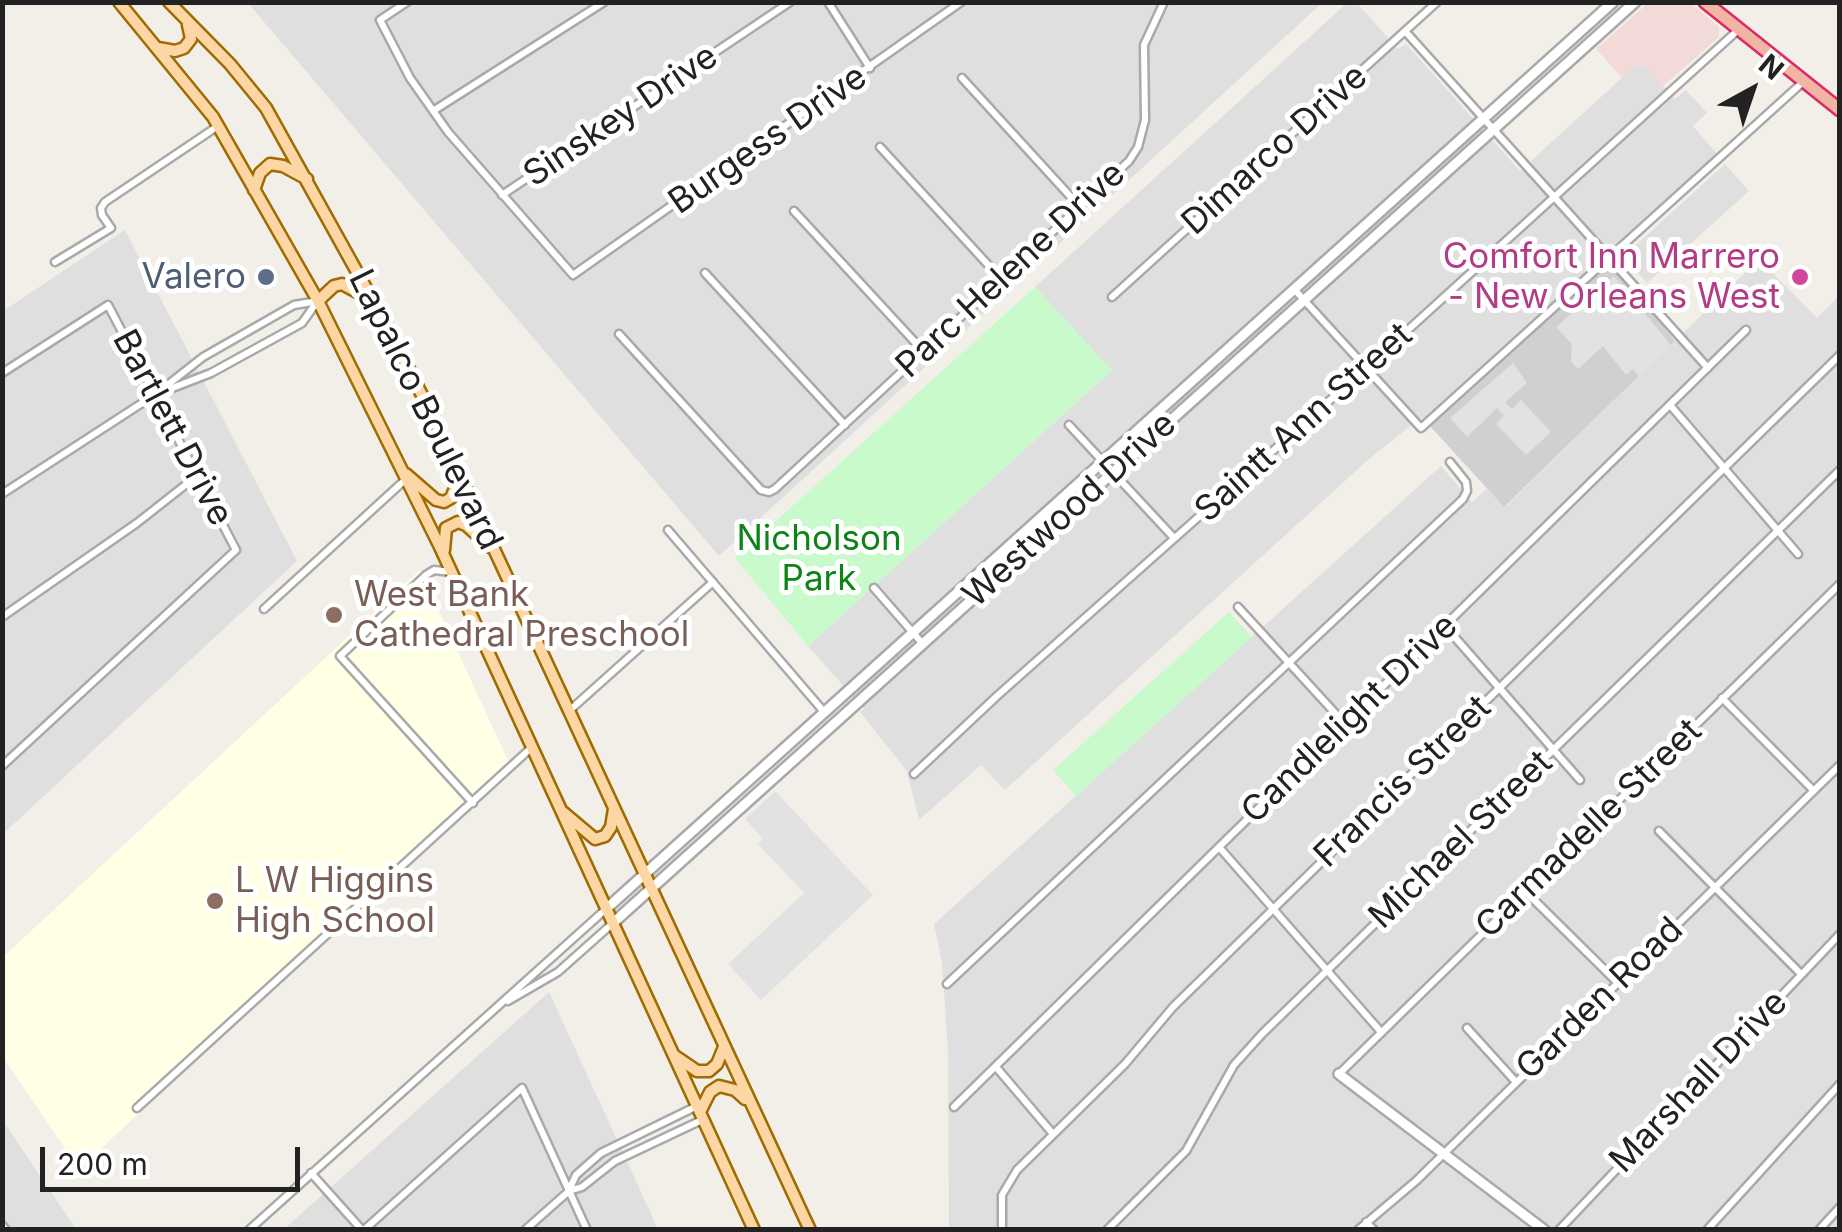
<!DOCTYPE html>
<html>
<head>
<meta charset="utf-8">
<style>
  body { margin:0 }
  #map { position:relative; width:1842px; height:1232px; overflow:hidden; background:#f2efe9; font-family:Inter,sans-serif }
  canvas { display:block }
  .frame { position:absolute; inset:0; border:5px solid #222; pointer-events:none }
  .north { position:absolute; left:1702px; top:40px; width:100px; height:100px; -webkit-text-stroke:8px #fff; paint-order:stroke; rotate:40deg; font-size:28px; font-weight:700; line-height:40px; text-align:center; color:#222 }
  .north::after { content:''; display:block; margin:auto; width:35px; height:45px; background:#222; clip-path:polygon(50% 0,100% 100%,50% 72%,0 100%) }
  .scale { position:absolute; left:40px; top:1147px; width:260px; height:45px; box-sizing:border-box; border:5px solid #222; border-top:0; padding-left:12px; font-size:30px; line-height:35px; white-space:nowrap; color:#222; -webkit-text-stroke:8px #fff; paint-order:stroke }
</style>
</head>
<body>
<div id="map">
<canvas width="1842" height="1232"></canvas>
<div class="frame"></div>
<div class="north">N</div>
<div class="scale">200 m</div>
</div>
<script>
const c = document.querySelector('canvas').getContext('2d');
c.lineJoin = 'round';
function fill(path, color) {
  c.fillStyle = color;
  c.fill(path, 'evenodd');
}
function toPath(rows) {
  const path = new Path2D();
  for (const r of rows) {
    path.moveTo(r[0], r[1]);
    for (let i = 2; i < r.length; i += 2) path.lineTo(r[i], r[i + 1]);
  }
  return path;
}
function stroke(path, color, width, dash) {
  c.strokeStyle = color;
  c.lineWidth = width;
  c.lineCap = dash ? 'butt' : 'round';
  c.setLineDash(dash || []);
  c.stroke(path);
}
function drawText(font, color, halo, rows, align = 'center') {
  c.font = font + ' Inter,sans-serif';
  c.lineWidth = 10;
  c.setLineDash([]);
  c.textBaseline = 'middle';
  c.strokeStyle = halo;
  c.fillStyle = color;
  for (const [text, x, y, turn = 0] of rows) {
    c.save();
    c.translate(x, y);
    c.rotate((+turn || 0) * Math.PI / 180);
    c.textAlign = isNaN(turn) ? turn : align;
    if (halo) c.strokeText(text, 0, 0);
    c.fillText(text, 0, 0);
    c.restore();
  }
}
fill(toPath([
  [248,3,1322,3,719,556],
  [1347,3,1357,3,1398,49,1406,44,1520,171,1636,65,1645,66,1675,99,1686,90,1707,113,1693,126,1717,154,1424,419,1420,418,1369,459,1005,790,981,765,919,820,907,771,860,712,864,709,808,646,1111,371,1035,287],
  [1725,164,1749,191,1647,283,1623,257],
  [125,230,297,561,3,834,3,311],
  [1759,259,1817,318,1839,296,1839,1229,949,1229,948,1052,942,962,934,924,1441,466,1472,502,1487,489,1505,507],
  [549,992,658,1229,283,1230],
  [3,1121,76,1229,3,1229]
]), '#e0dfdf');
fill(toPath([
  [1648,3,1691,3,1719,27,1719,37,1663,86,1644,66,1636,65,1622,78,1596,49]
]), '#f2dad9');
fill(toPath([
  [420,570,511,767,79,1169,3,1057,3,957]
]), '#ffffe5');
fill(toPath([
  [1611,262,1675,341,1504,507,1429,425]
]), '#d0d0d0');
fill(toPath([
  [1035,287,1112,370,808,646,735,558],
  [1229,612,1252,637,1076,796,1053,770]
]), '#c8facc');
fill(toPath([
  [1614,276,1671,345,1639,376,1633,369,1626,375,1603,346,1578,369,1571,361,1572,344,1556,327],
  [1513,363,1527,383,1505,402,1512,409,1521,400,1551,432,1526,455,1496,424,1504,416,1497,408,1467,437,1450,418],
  [775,791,873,895,761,1000,728,964,804,893,758,844,763,839,745,819]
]), '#e2e2e2');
const minor = toPath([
  [407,2,380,20,410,78,448,132,573,275,961,2],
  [828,2,870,68],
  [1405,31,1708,368],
  [962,78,1080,207],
  [433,111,604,2],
  [880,147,1002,280],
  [502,195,790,2],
  [794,211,924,352],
  [55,262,111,228,102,215,101,208,105,202,218,126],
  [705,273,845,425],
  [1294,289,1421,428,1803,82],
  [1112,297,1437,2],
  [619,334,761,490,769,492,775,489,1129,161,1138,147,1145,120,1144,45,1164,2],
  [2,373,108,305,236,550,2,766],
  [162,392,211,373,302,323,317,302],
  [1670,405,1798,554],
  [1069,425,1174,538],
  [2,494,156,394,203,357,294,305,318,301],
  [668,530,825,713],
  [451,572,434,570,426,575,340,656,473,803],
  [874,588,922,643],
  [1238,607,1345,724],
  [264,609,406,479],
  [2,617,137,523,198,475],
  [1445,626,1580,780],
  [1722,698,1813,790],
  [569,711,713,582],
  [914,774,997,696,1365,369,1738,30],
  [1659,831,1801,974],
  [1219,847,1381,1032],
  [1525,891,1617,982],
  [947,984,1463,499,1467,491,1466,482,1450,462],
  [508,1001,558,972,613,923],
  [1467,1028,1515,1081],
  [996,1067,1053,1134],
  [1339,1074,1840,584],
  [954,1107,1746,330],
  [137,1108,531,748],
  [311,1173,362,1230],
  [569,1190,576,1175,601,1153,697,1106],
  [1366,1222,1374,1230],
  [2,1225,6,1230],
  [249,1230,606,909],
  [364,1230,522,1088,587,1230],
  [525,1230,569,1191,582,1187,615,1161,704,1119],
  [1002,1230,1002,1195,1017,1170,1125,1064,1173,1007,1840,355],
  [1107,1230,1186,1151,1234,1065,1262,1034,1840,470],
  [1358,1230,1416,1181,1840,765],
  [1559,1230,1840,934],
  [1707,1230,1840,1084],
  [1819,1230,1840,1207]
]);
const tertiary = toPath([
  [606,909,1613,2],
  [613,923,1635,2],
  [1339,1074,1544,1230]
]);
const primary = toPath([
  [119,2,213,117,318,301,440,547,754,1230],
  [169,2,230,64,266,108,387,326,429,409,810,1230],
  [158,48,175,51,184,48,191,39,188,25],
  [254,190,260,173,270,164,283,166,307,179],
  [318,301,334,286,342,284,361,294,373,313],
  [406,474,436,500,444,502,451,498,460,476],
  [444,550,446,528,458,522,466,525,490,547],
  [563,812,595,839,605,836,611,827,614,809],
  [675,1056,697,1071,709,1071,717,1064,724,1047],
  [700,1112,710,1092,719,1086,735,1090,745,1099]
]);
const trunk = toPath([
  [1705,2,1840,110]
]);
stroke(minor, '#a9a9a9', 11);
stroke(tertiary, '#a9a9a9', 14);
stroke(primary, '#a06b00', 15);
stroke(trunk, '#dc2a67', 16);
stroke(minor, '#fff', 6);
stroke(tertiary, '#fff', 9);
stroke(primary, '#fcd6a4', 10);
stroke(trunk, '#f2b4a3', 11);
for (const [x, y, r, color] of [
  [266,277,10,"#5c6f8a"],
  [1800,277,10,"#d1479c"],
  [334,615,10,"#8d6e63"],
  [215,901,10,"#8d6e63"]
]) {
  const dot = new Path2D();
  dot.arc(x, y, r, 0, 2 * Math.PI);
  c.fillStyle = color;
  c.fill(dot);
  stroke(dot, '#fff', 4);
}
drawText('35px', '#222', '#fff', [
  ["Sinskey Drive",621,116,-34],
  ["Burgess Drive",768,140,-35],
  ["Dimarco Drive",1275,150,-42],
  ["Parc Helene Drive",1011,270,-43],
  ["Lapalco Boulevard",425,410,64],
  ["Saintt Ann Street",1304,423,-42],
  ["Bartlett Drive",172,428,62],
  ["Westwood Drive",1070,510,-42],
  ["Candlelight Drive",1350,719,-44],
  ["Francis Street",1403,782,-44],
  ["Carmadelle Street",1589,829,-44],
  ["Michael Street",1461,840,-44],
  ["Garden Road",1600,999,-44],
  ["Marshall Drive",1699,1082,-46]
]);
drawText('35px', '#b23c85', '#fff', [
  ["Comfort Inn Marrero",1780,257],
  ["- New Orleans West",1780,297]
], 'right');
drawText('35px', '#4e5e75', '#fff', [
  ["Valero",246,277]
], 'right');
drawText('35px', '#0c8416', '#fff', [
  ["Nicholson",819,539],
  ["Park",819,579]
]);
drawText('35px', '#785e54', '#fff', [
  ["West Bank",354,595],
  ["Cathedral Preschool",354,635],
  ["L W Higgins",235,881],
  ["High School",235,921]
], 'left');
</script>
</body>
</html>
